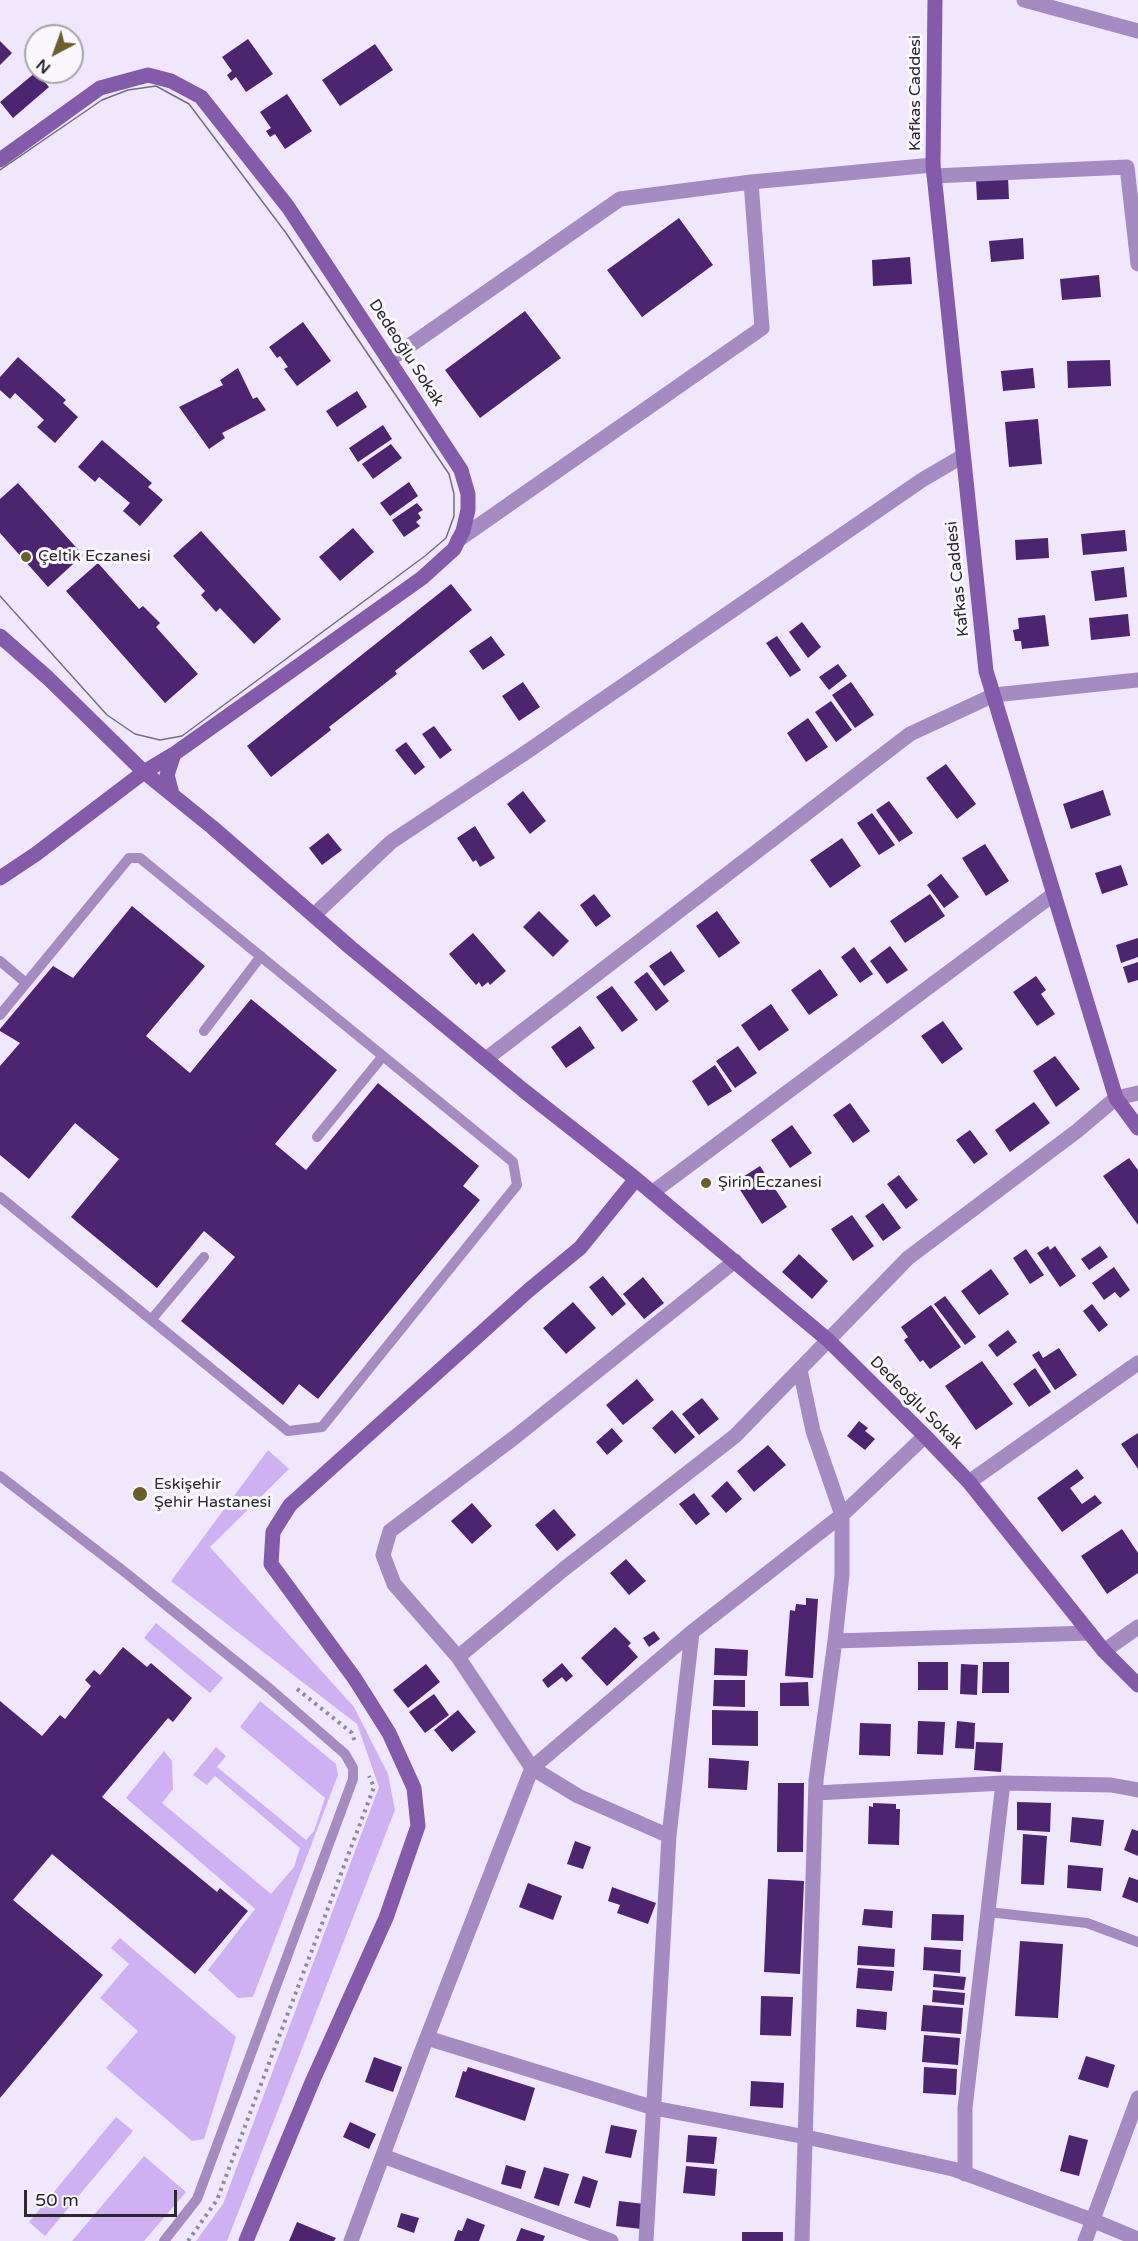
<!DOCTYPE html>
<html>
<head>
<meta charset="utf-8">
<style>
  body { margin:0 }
  #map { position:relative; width:1138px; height:2241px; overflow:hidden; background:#f1e7fd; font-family:"Varela Round",sans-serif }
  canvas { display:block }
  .north { position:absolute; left:24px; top:24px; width:60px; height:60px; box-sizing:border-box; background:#faf8fd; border:2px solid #a7a5ab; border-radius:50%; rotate:221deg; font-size:16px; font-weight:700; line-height:24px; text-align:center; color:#2b2830 }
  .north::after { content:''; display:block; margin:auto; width:21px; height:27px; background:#6a5e2b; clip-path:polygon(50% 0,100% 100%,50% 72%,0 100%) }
  .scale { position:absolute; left:24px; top:2190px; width:153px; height:27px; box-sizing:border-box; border:3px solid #2b2830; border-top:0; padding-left:8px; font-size:18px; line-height:21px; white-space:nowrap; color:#2b2830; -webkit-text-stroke:4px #faf8fd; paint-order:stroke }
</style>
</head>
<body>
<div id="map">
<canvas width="1138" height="2241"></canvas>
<div class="north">N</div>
<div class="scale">50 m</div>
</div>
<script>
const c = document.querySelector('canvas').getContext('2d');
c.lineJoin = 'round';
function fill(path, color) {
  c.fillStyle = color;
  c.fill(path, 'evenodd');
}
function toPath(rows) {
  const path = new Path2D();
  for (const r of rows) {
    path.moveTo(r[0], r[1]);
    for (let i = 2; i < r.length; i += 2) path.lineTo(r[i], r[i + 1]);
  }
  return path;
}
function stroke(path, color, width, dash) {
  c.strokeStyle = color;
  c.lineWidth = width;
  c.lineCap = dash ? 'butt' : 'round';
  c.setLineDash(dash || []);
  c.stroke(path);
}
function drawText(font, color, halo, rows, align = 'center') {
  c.font = font + ' "Varela Round",sans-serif';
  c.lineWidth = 6;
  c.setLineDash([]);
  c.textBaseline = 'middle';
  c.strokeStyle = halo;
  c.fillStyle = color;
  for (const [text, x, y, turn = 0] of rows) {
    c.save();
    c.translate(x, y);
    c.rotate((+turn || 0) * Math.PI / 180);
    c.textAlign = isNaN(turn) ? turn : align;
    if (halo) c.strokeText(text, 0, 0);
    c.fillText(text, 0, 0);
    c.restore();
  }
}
fill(toPath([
  [268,1450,289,1469,210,1547,354,1707,388,1774,395,1810,227,2241,196,2241,223,2204,379,1787,357,1724,171,1581],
  [156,1623,223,1678,210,1693,144,1638],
  [260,1701,336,1764,338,1775,253,1997,238,1998,208,1970,255,1909,126,1798,164,1751,172,1761,173,1789,162,1803,271,1894,294,1867,300,1848,215,1776,207,1785,193,1775,216,1747,226,1756,217,1767,306,1840,314,1831,325,1798,240,1727],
  [120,1938,236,2037,204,2139,192,2141,106,2068,138,2031,100,1998,129,1964,111,1948],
  [116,2117,133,2131,45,2236,29,2222],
  [144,2156,186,2192,144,2241,72,2241]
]), '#cfb0f2');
fill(toPath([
  [248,39,273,74,246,92,236,77,231,81,227,75,232,71,222,57],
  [0,41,12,53,0,65],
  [375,44,393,70,340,106,322,80],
  [36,72,49,87,13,118,0,102],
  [287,94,312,131,285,149,275,134,270,137,266,131,271,128,260,112],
  [1008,177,1009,199,977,200,976,179],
  [679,218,713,265,642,317,607,270],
  [1023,238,1024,259,991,262,989,241],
  [910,257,912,284,873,286,872,260],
  [1099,275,1101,297,1062,300,1060,279],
  [525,311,561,358,480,418,445,370],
  [303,322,331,361,297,386,284,369,288,367,280,356,277,358,269,347],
  [18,357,66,400,63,403,78,417,55,443,37,427,44,420,15,393,10,399,0,390,0,377],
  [1110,360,1111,386,1068,388,1067,361],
  [238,368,253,399,257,397,266,410,222,433,225,438,209,449,179,407,223,385,220,380],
  [1033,368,1035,388,1003,391,1001,371],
  [357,391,367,407,337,427,326,411],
  [1038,419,1042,464,1009,467,1005,422],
  [383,425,392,439,358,462,349,448],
  [102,440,152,483,148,487,163,500,140,526,123,511,130,503,99,477,95,482,78,467],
  [391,444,402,458,373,479,362,464],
  [409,482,418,496,390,516,380,503],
  [18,483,83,555,48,587,0,533,0,499],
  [417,503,423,510,418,513,421,518,416,522,420,526,404,537,392,520],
  [353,528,374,552,340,581,319,557],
  [1125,530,1127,551,1083,555,1081,534],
  [201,531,281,619,254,644,220,608,216,612,201,595,205,591,173,556],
  [1048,538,1049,558,1016,560,1015,540],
  [98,563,139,609,143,606,160,623,156,627,198,674,165,703,66,591],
  [1124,567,1127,597,1095,601,1091,571],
  [451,584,472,610,395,671,397,674,329,727,331,730,271,777,247,746],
  [1128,614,1130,636,1091,640,1089,618],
  [1045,615,1049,646,1022,649,1021,641,1015,641,1013,630,1019,629,1018,618],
  [802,622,821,647,808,658,789,632],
  [491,636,505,655,483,670,469,651],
  [777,636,801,670,790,677,766,643],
  [838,664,847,676,829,690,819,677],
  [523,682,540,707,519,721,502,696],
  [851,682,874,715,855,728,832,695],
  [831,701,852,730,836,742,815,712],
  [808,718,828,747,806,762,787,733],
  [434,726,452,750,440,759,422,734],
  [406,742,425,767,415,775,395,750],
  [946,764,976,804,957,819,926,778],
  [1103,790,1111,815,1071,829,1063,804],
  [523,791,546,821,530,834,507,804],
  [889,801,913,833,899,842,876,810],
  [872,813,895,845,879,855,857,823],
  [475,826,495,858,480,867,476,860,473,862,457,838],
  [328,833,342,850,322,865,309,848],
  [842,838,861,866,830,888,810,860],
  [985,844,1009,881,986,896,962,858],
  [1121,865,1128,885,1102,894,1095,873],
  [941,874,959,897,944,908,927,885],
  [594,894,611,916,596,927,580,905],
  [930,894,945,916,905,943,890,921],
  [132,906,205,966,146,1036,190,1073,251,999,337,1070,275,1144,306,1170,378,1083,479,1166,463,1186,480,1200,318,1399,299,1384,283,1405,181,1321,235,1257,204,1231,157,1288,71,1217,119,1159,75,1123,29,1179,0,1155,0,1066,20,1043,0,1031,0,1029,53,966,73,978],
  [539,911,569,941,553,957,523,927],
  [717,911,740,943,719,958,696,926],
  [473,933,506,971,490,985,488,982,482,987,479,982,476,985,449,954],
  [1138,938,1138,957,1121,963,1116,945],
  [890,946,908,970,887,984,870,961],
  [854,947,873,974,860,983,841,957],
  [671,951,685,971,664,986,649,966],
  [1138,962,1138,980,1128,983,1123,967],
  [820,969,838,995,809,1015,791,990],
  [647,972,669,1001,656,1011,634,982],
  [1036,976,1046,990,1041,994,1055,1014,1037,1026,1013,992],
  [612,986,638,1020,622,1032,596,997],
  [771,1004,789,1030,759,1051,741,1025],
  [943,1021,963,1049,942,1064,921,1036],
  [580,1026,595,1048,566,1068,551,1047],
  [738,1046,757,1073,735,1088,716,1061],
  [1055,1056,1080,1089,1056,1107,1033,1071],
  [715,1065,732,1091,708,1106,692,1081],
  [1034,1102,1050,1123,1010,1152,995,1130],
  [850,1103,870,1131,853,1143,833,1115],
  [792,1125,812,1153,790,1168,771,1140],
  [970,1130,988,1154,974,1164,956,1140],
  [1129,1158,1138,1170,1138,1225,1103,1176],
  [760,1166,787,1207,762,1224,735,1182],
  [899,1175,918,1200,906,1209,887,1184],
  [883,1203,901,1228,883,1241,865,1216],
  [852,1215,874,1246,853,1261,831,1229],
  [1048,1246,1050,1250,1055,1246,1076,1276,1060,1287,1037,1253],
  [1100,1246,1108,1257,1089,1270,1081,1259],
  [1026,1249,1044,1275,1030,1284,1013,1258],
  [799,1254,828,1281,812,1299,782,1272],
  [1114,1267,1130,1290,1120,1298,1115,1292,1104,1300,1092,1283],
  [991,1269,1009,1294,979,1315,961,1291],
  [603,1276,626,1304,612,1316,589,1287],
  [643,1277,664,1303,644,1319,623,1294],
  [945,1296,976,1337,965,1345,934,1304],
  [573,1302,596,1328,566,1354,543,1328],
  [1092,1304,1108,1325,1099,1332,1083,1311],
  [931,1305,961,1347,930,1369,923,1360,920,1362,904,1340,908,1337,901,1327],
  [1008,1330,1017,1342,997,1357,988,1345],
  [1059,1348,1077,1375,1055,1390,1032,1355,1039,1351,1043,1358],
  [982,1361,1013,1404,976,1430,945,1386],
  [1035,1368,1051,1392,1029,1407,1013,1384],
  [637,1379,654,1400,623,1425,606,1405],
  [702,1398,719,1419,699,1435,682,1414],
  [672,1410,695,1437,675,1454,652,1428],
  [859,1421,868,1428,865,1431,875,1439,865,1450,847,1436],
  [612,1428,623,1441,607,1455,596,1442],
  [1138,1433,1138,1469,1121,1444],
  [768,1445,786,1465,754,1492,737,1471],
  [1077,1469,1084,1478,1070,1488,1082,1504,1095,1495,1102,1503,1062,1532,1037,1498],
  [727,1481,742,1499,726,1513,711,1496],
  [694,1493,710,1514,696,1525,679,1504],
  [472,1503,492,1526,472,1544,451,1521],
  [554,1509,576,1535,557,1551,535,1525],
  [1122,1529,1138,1553,1138,1573,1107,1594,1081,1556],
  [626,1559,646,1581,629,1595,610,1573],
  [806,1598,818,1599,813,1678,785,1676,790,1610,795,1611,796,1604,806,1605],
  [615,1627,631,1643,628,1646,638,1657,607,1686,581,1658],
  [654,1631,660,1639,649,1647,643,1638],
  [123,1647,147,1667,151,1663,192,1698,173,1722,168,1718,102,1797,217,1892,220,1888,248,1911,195,1974,52,1854,13,1900,103,1975,0,2098,0,1701,42,1736,60,1715,65,1719,91,1686,85,1680,94,1670,100,1675],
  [715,1648,748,1650,747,1676,714,1675],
  [918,1662,948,1662,948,1690,918,1690],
  [983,1662,1009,1662,1009,1693,982,1693],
  [562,1663,573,1676,566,1682,562,1677,548,1688,542,1680],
  [426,1664,440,1682,408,1708,393,1690],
  [961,1664,978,1665,977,1695,960,1694],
  [714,1680,745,1680,745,1707,713,1706],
  [808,1682,809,1706,780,1706,780,1683],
  [434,1694,449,1715,425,1733,409,1712],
  [458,1710,476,1732,452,1752,434,1730],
  [712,1710,758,1711,758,1746,712,1745],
  [918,1721,945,1722,943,1755,917,1754],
  [957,1721,975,1723,974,1749,955,1748],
  [860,1723,891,1724,890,1756,859,1755],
  [976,1742,1003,1743,1001,1772,974,1770],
  [709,1758,749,1761,747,1790,708,1788],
  [778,1783,804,1783,803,1852,777,1852],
  [1017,1802,1051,1803,1050,1832,1017,1830],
  [873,1803,896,1804,896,1809,900,1809,899,1845,868,1844,869,1806,873,1807],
  [1072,1817,1104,1820,1101,1846,1070,1842],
  [1132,1829,1138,1831,1138,1856,1124,1850],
  [1023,1834,1047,1836,1044,1885,1021,1884],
  [575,1841,591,1847,583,1869,567,1864],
  [1068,1865,1103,1868,1101,1891,1067,1888],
  [1129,1877,1138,1880,1138,1903,1122,1897],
  [768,1879,804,1881,800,1974,764,1972],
  [528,1883,562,1896,553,1920,519,1907],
  [612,1887,656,1903,648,1924,617,1913,620,1905,608,1901],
  [864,1909,893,1911,892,1928,862,1925],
  [932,1914,964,1915,963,1941,931,1940],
  [1020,1941,1063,1944,1058,2018,1015,2016],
  [858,1946,895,1949,894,1967,857,1965],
  [924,1947,961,1950,960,1973,923,1970],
  [858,1968,894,1971,892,1991,856,1988],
  [934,1974,966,1977,964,1990,933,1987],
  [933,1990,965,1993,964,2005,932,2002],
  [761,1996,793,1997,791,2036,760,2035],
  [923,2005,963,2008,961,2034,921,2031],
  [857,2009,887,2012,886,2030,856,2027],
  [924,2035,960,2038,958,2065,922,2062],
  [1086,2056,1115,2065,1108,2088,1078,2079],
  [374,2057,402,2067,393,2092,365,2082],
  [468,2067,535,2088,525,2121,455,2097,463,2071,466,2072],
  [924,2067,957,2069,956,2095,923,2093],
  [751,2081,784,2083,783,2108,750,2106],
  [350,2122,376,2134,369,2149,343,2137],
  [611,2125,637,2130,631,2158,605,2153],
  [688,2135,717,2137,714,2164,686,2162],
  [1069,2135,1088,2140,1079,2176,1060,2171],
  [506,2165,526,2171,521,2189,501,2184],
  [686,2166,717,2169,715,2196,683,2193],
  [544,2167,569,2174,559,2206,534,2198],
  [583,2176,598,2181,590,2208,574,2203],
  [619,2201,644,2204,641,2229,616,2226],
  [401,2213,419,2218,414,2233,397,2227],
  [467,2218,485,2225,479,2241,454,2241,458,2230,462,2231],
  [297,2222,336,2238,334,2241,289,2241],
  [521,2228,545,2236,543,2241,516,2241],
  [742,2232,783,2232,783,2241,742,2241]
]), '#4d246f');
stroke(toPath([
  [297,1689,352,1733,355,1742],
  [188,2241,217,2200,374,1787,369,1776]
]), '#928b9b', 4, [3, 4.5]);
stroke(toPath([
  [0,961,26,983],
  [0,1015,129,858,140,858,513,1162,517,1185,322,1427,288,1431,0,1197],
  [204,1031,261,956],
  [317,1137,383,1056],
  [151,1320,204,1257],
  [0,1476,126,1573,269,1688,345,1754,353,1768,353,1779,197,2199,164,2241],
  [988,1912,1087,1923,1138,1942]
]), '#a58bc2', 10);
stroke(toPath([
  [1024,0,1138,31],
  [934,176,1127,167,1138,264],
  [389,360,620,199,751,182,933,165],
  [458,540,762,328,751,182],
  [314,915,391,842,525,753,922,480,963,456],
  [486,1059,910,734,994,695,1138,680],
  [653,1192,1054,894],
  [969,1482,1138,1363],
  [835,1641,1090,1633],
  [1104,1651,1138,1627],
  [458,1657,394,1584,383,1555,390,1531,515,1437,735,1261],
  [816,1793,1003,1783],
  [669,1836,578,1796,532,1768,692,1632,842,1515,813,1431,800,1370],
  [427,2038,654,2108,806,2137,953,2169,1092,2220,1138,2239],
  [383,2156,611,2241],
  [965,2174,965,2108,1003,1783,1111,1785,1138,1790],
  [351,2241,419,2058,532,1768,458,1657,564,1569,735,1436,908,1258,1077,1131,1116,1098,1138,1093],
  [646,2241,669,1836,692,1632],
  [802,2241,816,1780,835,1641,842,1575,842,1515,925,1436],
  [1085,2241,1138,2098]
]), '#a58bc2', 15);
stroke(toPath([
  [935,0,933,165,986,671,1116,1098,1138,1128],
  [0,160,100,88,148,75,171,81,201,97,288,207,461,470,468,494,468,510,463,531,454,549,422,578,174,754,167,775,172,794],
  [0,636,48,678,144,772,174,754],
  [0,878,36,854,144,772,212,827,351,948,523,1090,636,1179,580,1248,529,1290,290,1505,273,1532,271,1564,355,1679,389,1733,414,1788,418,1826,386,1918,313,2080,246,2241],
  [636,1179,828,1340,925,1436,969,1482,1104,1651,1138,1685]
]), '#835baa', 15);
stroke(toPath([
  [0,170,102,100,128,90,156,86,189,104,286,233,449,474,454,494,454,516,446,538,425,556,182,736,160,740,135,734,107,715,0,596]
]), '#736e7b', 1.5);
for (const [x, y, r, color] of [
  [26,557,6,"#6a5e2b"],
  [706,1183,6,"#6a5e2b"],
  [140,1494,8,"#6a5e2b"]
]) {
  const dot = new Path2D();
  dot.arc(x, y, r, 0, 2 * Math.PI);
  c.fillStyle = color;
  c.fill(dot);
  stroke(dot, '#faf8fd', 2);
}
drawText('16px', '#2b2830', '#faf8fd', [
  ["Kafkas Caddesi",916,93,-90],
  ["Dedeoğlu Sokak",406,353,57],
  ["Kafkas Caddesi",958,579,-96],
  ["Dedeoğlu Sokak",916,1403,45]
]);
drawText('16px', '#2b2830', '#faf8fd', [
  ["Çeltik Eczanesi",38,557],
  ["Şirin Eczanesi",718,1183],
  ["Eskişehir",154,1485],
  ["Şehir Hastanesi",154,1503]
], 'left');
</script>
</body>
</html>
